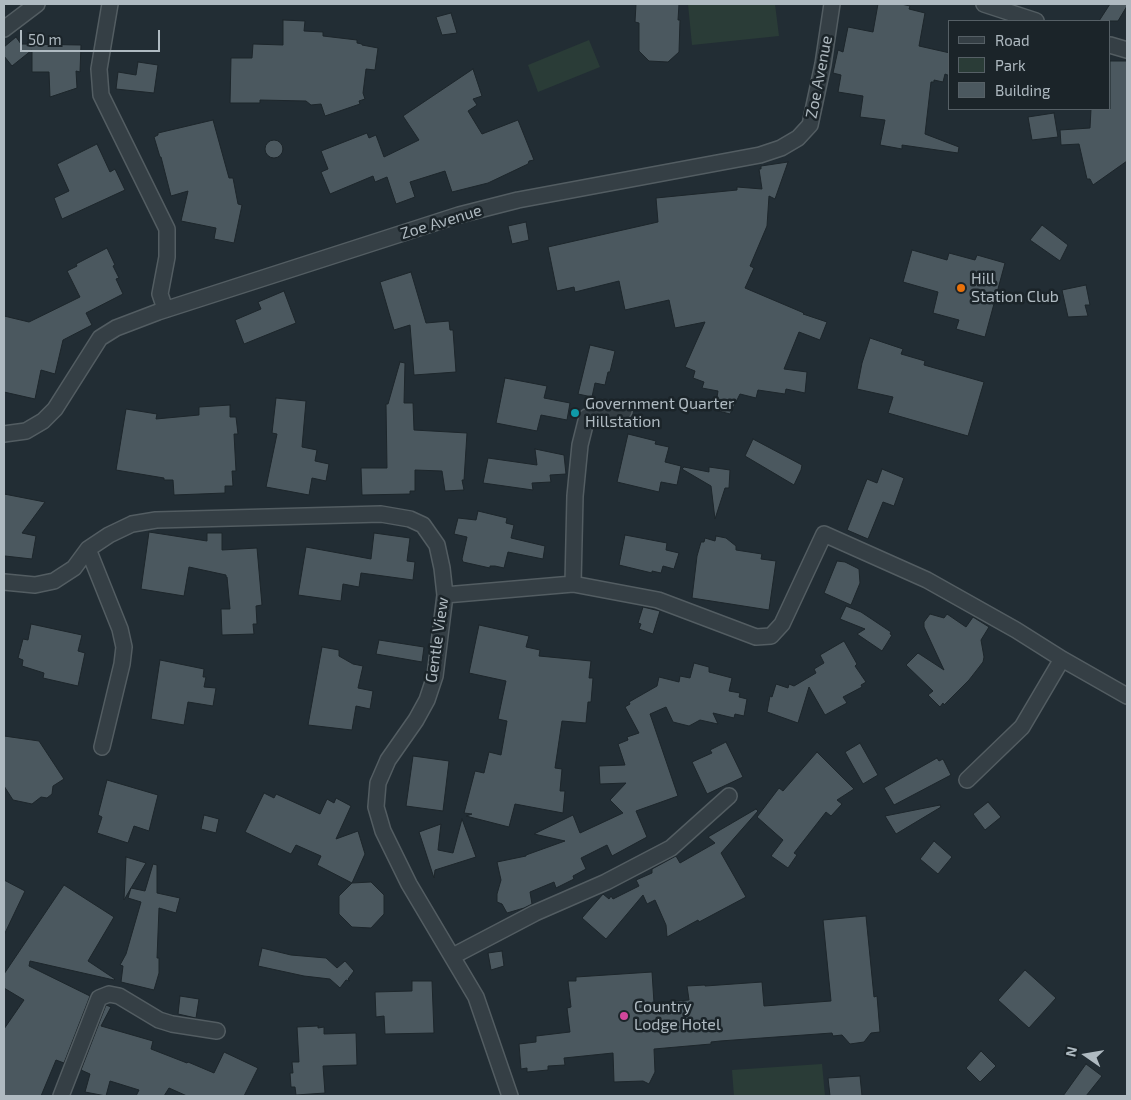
<!DOCTYPE html>
<html>
<head>
<meta charset="utf-8">
<style>
  body { margin:0 }
  #map { position:relative; width:1131px; height:1100px; overflow:hidden; background:#222d34; font-family:"Exo 2",sans-serif }
  canvas { display:block }
  .frame { position:absolute; inset:0; border:5px solid #afbac1; pointer-events:none }
  .legend { position:absolute; left:948px; top:20px; width:162px; height:90px; box-sizing:border-box; background:#1b2429; border:1px solid #566066; margin:0; padding:6px 9px; list-style:none; font-size:15px; color:#afbac1 }
  .legend li { display:flex; align-items:center; gap:10px; height:25px }
  .legend b { width:25px; border:1px solid #566066 }
  .north { position:absolute; left:1061px; top:1030px; width:50px; height:50px; -webkit-text-stroke:4px #1b2429; paint-order:stroke; rotate:283deg; font-size:14px; font-weight:700; line-height:20px; text-align:center; color:#afbac1 }
  .north::after { content:''; display:block; margin:auto; width:18px; height:22px; background:#afbac1; clip-path:polygon(50% 0,100% 100%,50% 72%,0 100%) }
  .scale { position:absolute; left:20px; top:30px; width:140px; height:22px; box-sizing:border-box; border:2px solid #afbac1; border-top:0; padding-left:6px; font-size:15px; line-height:18px; white-space:nowrap; color:#afbac1; -webkit-text-stroke:4px #1b2429; paint-order:stroke }
</style>
</head>
<body>
<div id="map">
<canvas width="1131" height="1100"></canvas>
<div class="frame"></div>
<ul class="legend">
<li><b style="height:6px;background:#353f45"></b>Road</li>
<li><b style="height:14px;background:#2a3c37"></b>Park</li>
<li><b style="height:14px;background:#4b585f"></b>Building</li>
</ul>
<div class="north">N</div>
<div class="scale">50 m</div>
</div>
<script>
const c = document.querySelector('canvas').getContext('2d');
c.lineJoin = 'round';
function fill(path, color) {
  c.fillStyle = color;
  c.fill(path, 'evenodd');
}
function toPath(rows) {
  const path = new Path2D();
  for (const r of rows) {
    if (r.length === 3) {
      path.moveTo(r[0] + r[2], r[1]);
      path.arc(r[0], r[1], r[2], 0, 2 * Math.PI);
      continue;
    }
    path.moveTo(r[0], r[1]);
    for (let i = 2; i < r.length; i += 2) path.lineTo(r[i], r[i + 1]);
  }
  return path;
}
function stroke(path, color, width, dash) {
  c.strokeStyle = color;
  c.lineWidth = width;
  c.lineCap = dash ? 'butt' : 'round';
  c.setLineDash(dash || []);
  c.stroke(path);
}
function drawText(font, color, halo, rows, align = 'center') {
  c.font = font + ' "Exo 2",sans-serif';
  c.lineWidth = 5;
  c.setLineDash([]);
  c.textBaseline = 'middle';
  c.strokeStyle = halo;
  c.fillStyle = color;
  for (const [text, x, y, turn = 0] of rows) {
    c.save();
    c.translate(x, y);
    c.rotate((+turn || 0) * Math.PI / 180);
    c.textAlign = isNaN(turn) ? turn : align;
    if (halo) c.strokeText(text, 0, 0);
    c.fillText(text, 0, 0);
    c.restore();
  }
}
fill(toPath([
  [688,4,775,4,779,36,692,45],
  [589,40,600,67,538,92,528,65],
  [822,1064,825,1096,734,1096,732,1070]
]), '#2a3c37');
const building = toPath([
  [636,4,679,4,678,20,680,20,679,52,668,62,649,61,639,51,639,23,635,22,636,4],
  [878,4,901,4,910,6,909,9,925,13,919,46,950,53,950,76,945,74,943,82,934,80,934,82,931,82,925,134,959,147,958,153,902,145,902,149,880,145,885,120,860,117,863,96,838,92,841,75,833,73,838,50,843,52,848,27,873,32,878,4],
  [1110,4,1127,4,1127,6,1118,21,1099,21,1110,4],
  [451,13,457,33,442,35,436,17,451,13],
  [283,20,305,21,304,31,323,32,323,36,357,40,357,43,362,44,362,45,378,48,375,70,366,69,363,93,365,99,359,101,360,104,325,116,321,104,311,105,306,101,260,100,260,103,230,103,231,58,252,58,253,44,283,45,283,20],
  [16,37,21,44,81,45,80,72,76,71,77,88,50,97,49,72,32,72,32,50,12,66,4,56,4,47,16,37],
  [1110,61,1127,61,1127,161,1093,185,1090,179,1087,179,1079,144,1061,145,1060,130,1090,128,1091,109,1110,109,1110,61],
  [138,62,158,65,154,93,116,89,118,72,136,75,138,62],
  [473,69,482,96,473,99,477,105,468,111,482,134,518,120,534,160,529,161,528,164,488,183,452,192,445,171,410,182,415,197,396,204,387,177,375,182,373,176,330,194,321,172,328,169,321,151,367,133,369,138,376,135,384,157,419,140,403,116,473,69],
  [1054,113,1058,137,1032,140,1028,117,1054,113],
  [213,120,229,178,233,178,238,204,242,205,234,243,214,239,216,228,181,221,188,191,171,196,161,157,160,157,154,137,158,135,158,133,213,120],
  [274,149,9],
  [97,144,110,172,115,169,125,190,62,219,54,198,69,191,57,164,97,144],
  [788,162,775,199,769,196,767,226,750,266,754,268,745,288,804,313,803,314,827,322,820,340,799,332,784,369,807,372,805,393,786,389,785,394,758,390,756,398,740,394,730,414,715,410,718,391,702,388,704,382,693,378,695,371,685,367,705,322,675,328,669,300,625,310,619,281,575,292,574,287,557,291,548,247,658,222,656,198,737,190,737,187,762,189,759,169,761,169,761,166,788,162],
  [526,222,529,240,512,244,508,226,526,222],
  [1042,225,1068,245,1060,261,1030,240,1042,225],
  [107,248,115,265,113,266,119,278,116,279,123,294,86,313,92,325,63,340,55,374,41,370,35,399,4,392,4,316,29,322,80,297,67,271,77,266,76,264,107,248],
  [912,250,947,260,949,253,975,260,977,255,1005,263,985,337,956,329,959,320,933,313,938,292,903,282,912,250],
  [411,272,426,323,449,321,450,330,453,330,456,372,414,375,410,325,394,330,380,282,411,272],
  [1086,285,1090,305,1085,305,1088,316,1068,317,1062,290,1086,285],
  [284,291,296,323,244,344,235,320,261,309,258,302,284,291],
  [870,338,903,349,901,354,925,361,924,365,984,382,968,436,888,413,893,397,857,389,862,363,870,338],
  [590,345,615,351,610,372,608,372,605,385,595,383,592,397,578,394,590,345],
  [400,362,405,363,404,403,413,403,414,430,467,433,464,480,462,480,464,490,445,491,442,471,415,470,415,491,410,491,410,494,362,495,361,468,387,468,386,404,388,404,400,362],
  [505,378,547,386,544,398,570,403,567,420,541,415,537,431,496,423,505,378],
  [276,398,306,401,302,447,317,450,315,461,329,464,326,481,312,478,309,495,266,487,277,434,272,433,276,398],
  [230,405,230,417,236,417,238,434,234,434,236,471,232,471,233,486,225,486,225,493,174,495,173,480,164,480,164,478,116,470,126,409,157,414,156,419,199,415,199,407,230,405],
  [628,434,656,441,655,444,669,447,665,462,681,466,677,485,661,482,659,492,617,482,628,434],
  [753,439,802,465,801,470,794,485,745,456,753,439],
  [535,449,564,455,566,474,550,475,551,482,532,483,533,490,483,483,488,458,537,465,535,449],
  [684,467,709,472,709,467,730,470,729,488,725,488,715,519,711,486,682,469,684,467],
  [882,469,904,478,894,506,883,502,868,539,847,530,867,479,877,483,882,469],
  [4,494,45,502,22,533,36,536,32,559,5,556,4,558,4,494],
  [478,511,507,518,506,523,514,525,511,538,545,546,543,559,508,552,504,568,495,566,490,566,490,568,463,562,462,559,467,537,454,534,458,518,476,520,478,511],
  [149,532,207,541,207,533,222,533,222,550,257,548,262,605,256,606,257,624,253,624,254,634,222,635,221,609,230,609,227,577,226,577,226,575,189,567,184,596,141,589,149,532],
  [374,533,410,538,407,561,415,562,413,580,361,573,359,587,343,584,341,601,298,595,306,547,371,559,374,533],
  [625,535,667,543,666,550,679,553,674,569,663,566,661,573,652,571,652,573,619,565,625,535],
  [716,536,726,538,736,546,736,550,762,554,761,559,776,561,769,610,692,598,697,556,701,542,704,542,705,538,715,541,716,536],
  [837,561,845,562,859,569,860,583,851,605,824,593,837,561],
  [846,606,861,612,891,632,890,634,892,635,882,651,857,634,865,629,840,619,846,606],
  [643,607,660,611,653,634,639,629,641,624,638,623,643,607],
  [930,614,944,618,947,614,966,627,973,617,989,627,981,640,984,657,983,662,969,680,944,705,943,703,940,707,928,695,933,691,906,665,918,653,944,670,924,627,924,622,930,614],
  [31,624,82,635,78,651,85,653,78,686,43,678,44,673,22,666,23,660,18,658,23,639,28,640,31,624],
  [479,625,529,636,526,647,540,650,539,656,591,661,589,678,593,678,591,702,588,702,586,723,562,721,555,768,562,769,560,791,565,791,563,813,515,804,509,827,466,816,472,814,464,813,475,771,484,773,489,752,501,755,507,721,498,719,506,681,469,673,479,625],
  [379,640,424,647,422,662,376,654,379,640],
  [844,641,857,664,855,666,866,682,861,685,862,687,843,697,847,703,825,715,809,687,798,723,767,712,770,696,772,697,776,684,788,688,789,684,794,686,816,673,814,669,824,663,820,655,844,641],
  [322,647,339,650,339,656,353,664,363,666,358,688,373,691,370,709,356,706,352,730,308,725,322,647],
  [160,660,204,669,203,677,206,677,204,687,216,688,213,706,188,702,184,725,151,719,160,660],
  [694,663,709,667,709,672,732,678,729,691,740,693,739,697,747,699,744,716,735,714,734,718,713,713,718,724,700,720,689,726,673,722,666,707,650,714,678,796,636,811,647,837,612,856,607,845,581,858,586,869,573,876,574,879,556,888,554,882,530,892,532,904,524,908,507,913,502,904,497,902,497,894,501,880,497,862,526,856,526,855,565,841,534,834,573,815,580,833,623,813,610,800,626,783,600,784,599,766,625,765,618,744,628,740,627,737,639,733,625,707,630,704,629,702,657,686,659,677,679,682,680,676,690,678,694,663],
  [4,736,39,741,64,779,53,786,52,794,47,798,41,797,32,804,13,800,4,786,4,736],
  [726,742,743,777,707,794,692,762,712,753,710,750,726,742],
  [860,743,878,775,863,784,845,752,860,743],
  [817,752,854,789,837,800,842,804,831,816,826,812,794,853,797,855,788,868,771,856,783,840,757,817,779,788,783,791,817,752],
  [413,756,449,761,443,811,406,806,413,756],
  [937,758,939,761,943,759,951,775,894,805,884,788,937,758],
  [107,780,158,795,149,831,134,826,128,843,97,833,102,817,98,815,107,780],
  [264,793,274,798,276,794,320,814,327,799,334,803,336,798,351,806,336,839,358,831,365,854,352,883,317,865,321,856,296,845,291,854,245,832,264,793],
  [988,802,1001,817,985,830,973,814,988,802],
  [940,805,941,807,896,834,885,816,940,805],
  [756,809,758,811,721,853,746,897,699,922,698,920,667,937,666,925,655,900,647,904,643,895,606,939,582,918,603,894,609,899,611,896,613,899,639,886,636,880,652,873,652,869,676,856,680,863,715,843,708,837,756,809],
  [204,815,219,819,216,833,201,829,204,815],
  [462,819,476,857,435,870,434,878,419,832,441,824,438,850,453,853,462,819],
  [934,841,952,857,938,874,920,859,934,841],
  [126,857,146,863,131,888,145,891,153,864,157,865,157,893,180,898,176,913,159,908,157,958,159,958,159,973,154,990,121,982,123,966,120,965,126,954,141,902,128,898,131,888,124,900,126,857],
  [4,880,25,891,4,935,4,880],
  [371,882,384,895,384,914,371,928,352,927,339,914,339,896,352,883,371,882],
  [64,885,114,917,88,961,115,979,114,980,30,961,29,966,90,996,64,1063,56,1060,41,1096,4,1096,4,1029,24,1000,4,988,4,974,64,885],
  [866,916,874,997,877,996,880,1032,871,1033,864,1042,850,1044,842,1035,833,1036,832,1033,720,1041,711,1042,711,1044,654,1049,655,1072,649,1084,643,1081,614,1082,613,1053,564,1058,565,1065,548,1066,548,1070,527,1072,527,1068,521,1069,519,1044,536,1042,536,1036,570,1032,567,1008,571,1007,568,981,576,981,576,977,652,972,654,1003,689,1000,687,986,705,985,705,986,762,982,764,1006,831,1001,823,920,866,916],
  [262,948,291,955,326,958,337,968,345,961,354,971,348,979,350,981,346,980,340,988,330,979,304,976,258,966,262,948],
  [502,951,504,966,491,970,488,953,502,951],
  [1025,970,1056,998,1029,1028,998,1000,1025,970],
  [412,981,432,981,434,1033,385,1034,384,1016,376,1017,375,992,412,991,412,981],
  [180,996,199,999,196,1018,178,1014,180,996],
  [106,1005,111,1007,101,1026,153,1041,151,1049,187,1063,188,1062,214,1073,224,1052,258,1068,244,1096,187,1096,169,1088,164,1096,136,1096,139,1090,110,1081,106,1096,85,1092,90,1074,81,1070,106,1005],
  [318,1026,318,1028,324,1027,324,1034,356,1033,357,1065,323,1066,325,1093,296,1095,295,1087,291,1087,290,1073,293,1073,292,1062,299,1062,297,1027,318,1026],
  [981,1051,996,1066,980,1082,966,1068,981,1051],
  [1086,1064,1102,1076,1086,1096,1063,1096,1086,1064],
  [860,1076,862,1096,830,1096,828,1078,860,1076]
]);
fill(building, '#4b585f');
stroke(building, '#1d262b', 1);
const minor = toPath([
  [110,4,99,69,101,95,167,229,167,257,160,294,165,309],
  [984,4,1036,21],
  [4,29,37,4],
  [1110,45,1127,50],
  [4,434,26,431,43,421,55,409,100,338,116,328,158,312,459,215,518,200,760,155,781,148,798,138,810,125,823,64,832,4],
  [88,549,120,629,124,647,122,664,102,747],
  [4,582,35,585,54,581,74,568,88,549,109,535,132,524,156,520,381,514,410,519,423,525,437,545,442,568,445,595,435,676,427,700,416,720,388,760,378,783,376,807,383,831,409,884,476,997,510,1096],
  [573,584,575,496,580,445,587,417,624,411],
  [445,595,573,584,658,600,756,637,771,636,782,624,824,534,927,580,1016,630,1062,659,1127,696],
  [967,780,1022,727,1062,659],
  [453,956,535,913,606,882,671,848,729,796],
  [61,1096,99,998,109,994,119,996,159,1020,172,1024,217,1031]
]);
stroke(minor, '#535d62', 18);
stroke(minor, '#353f45', 15);
for (const [x, y, r, color] of [
  [961,288,5,"#e8710a"],
  [575,413,5,"#0f9aa8"],
  [624,1016,5,"#d1479c"]
]) {
  const dot = new Path2D();
  dot.arc(x, y, r, 0, 2 * Math.PI);
  c.fillStyle = color;
  c.fill(dot);
  stroke(dot, '#1b2429', 2);
}
drawText('16px', '#afbac1', '#1b2429', [
  ["Zoe Avenue",819,77,-79],
  ["Zoe Avenue",441,222,-17],
  ["Gentle View",437,640,-82]
]);
drawText('16px', '#afbac1', '#1b2429', [
  ["Hill",971,279],
  ["Station Club",971,297],
  ["Government Quarter",585,404],
  ["Hillstation",585,422],
  ["Country",634,1007],
  ["Lodge Hotel",634,1025]
], 'left');
</script>
</body>
</html>
